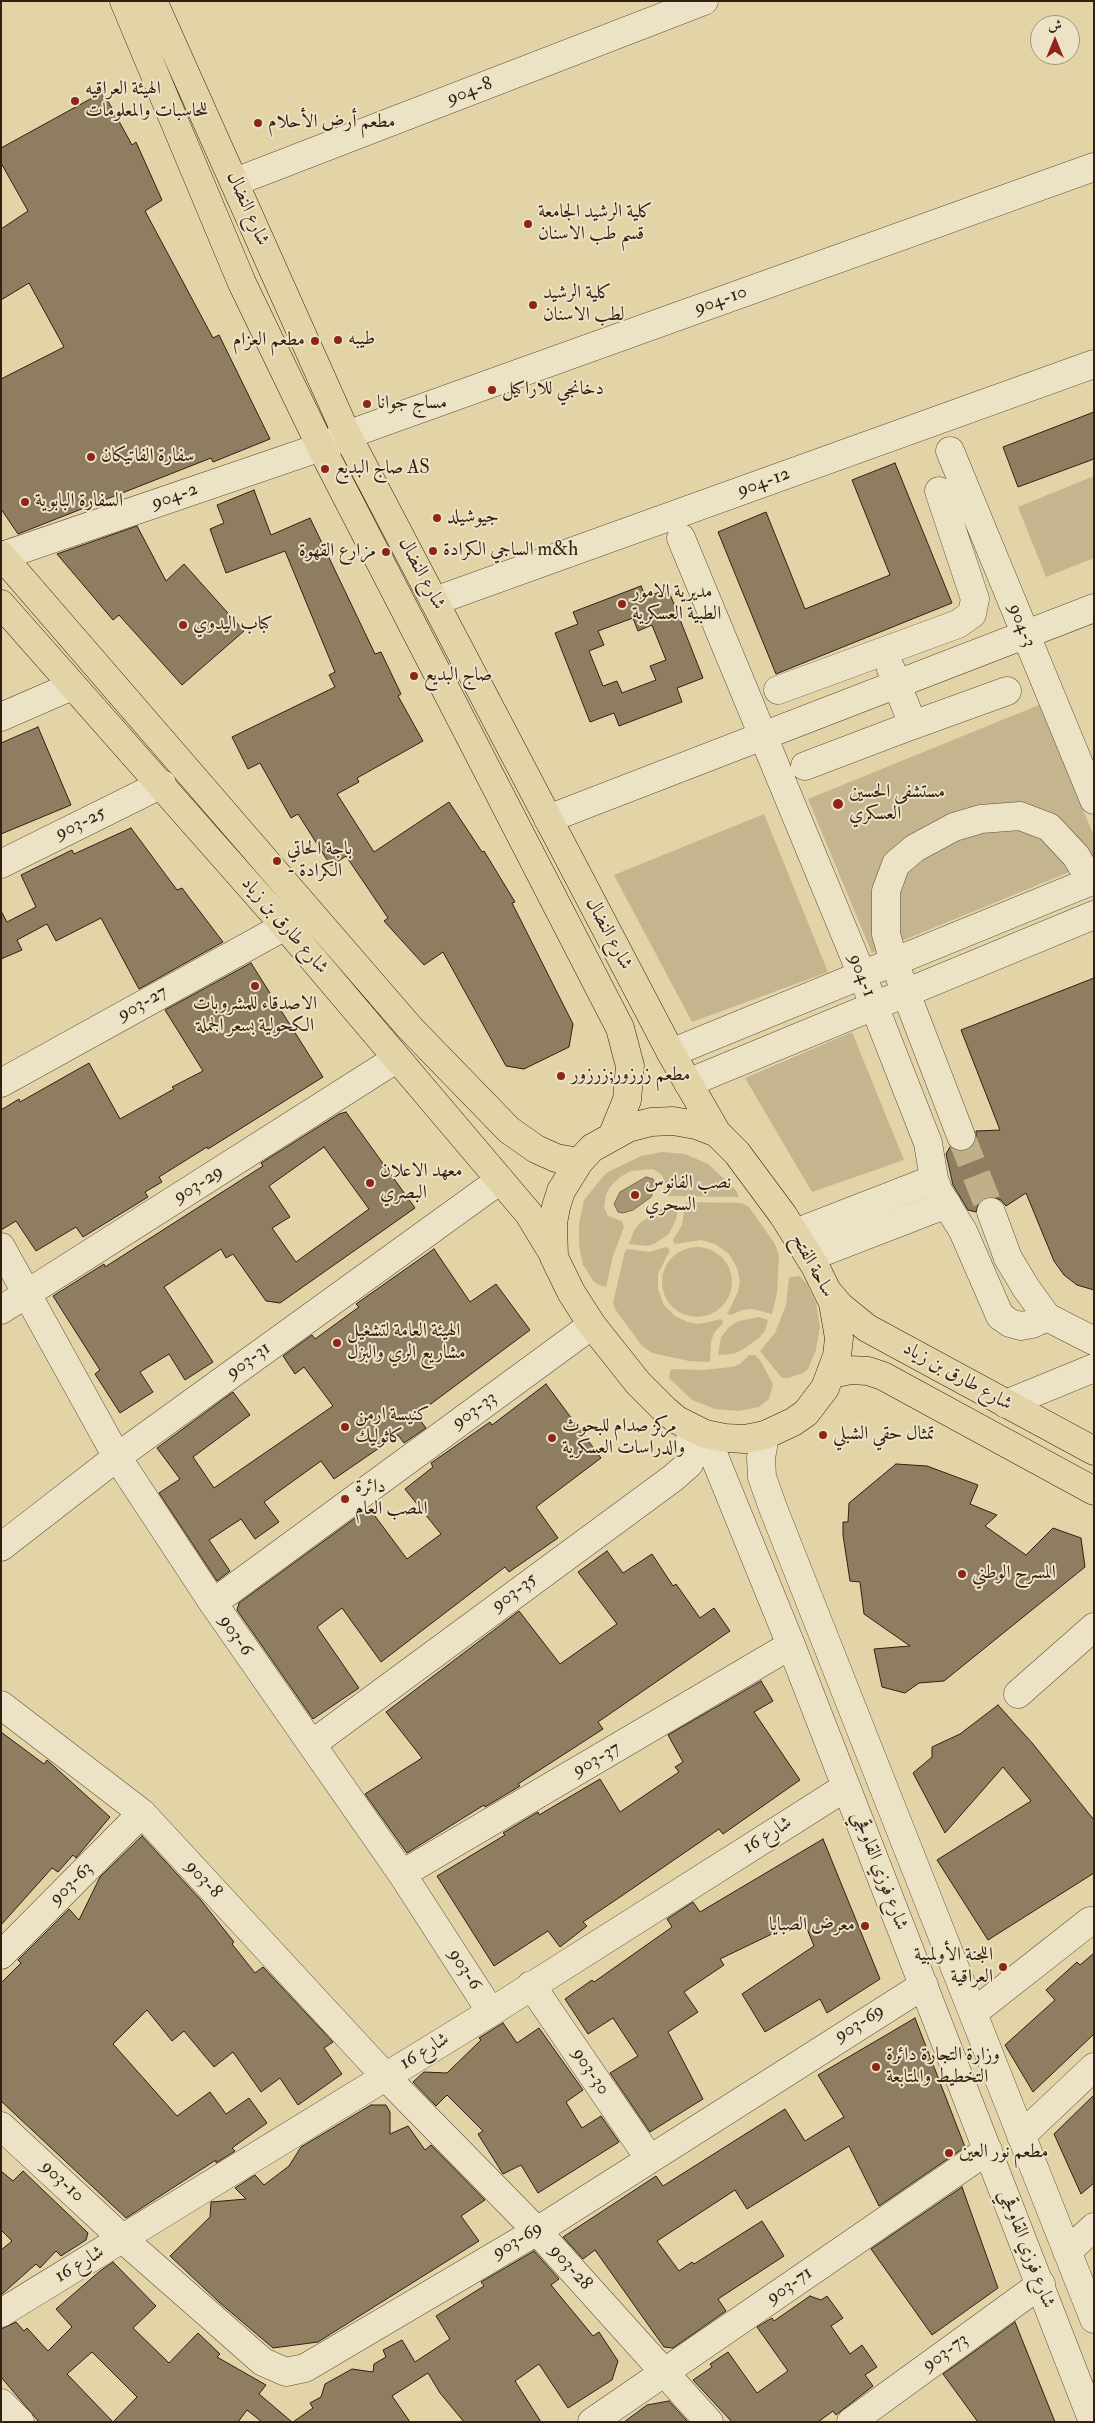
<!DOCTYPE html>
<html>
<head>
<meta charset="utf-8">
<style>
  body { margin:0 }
  #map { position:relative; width:1095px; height:2423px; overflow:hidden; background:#e2d4a7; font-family:"IM FELL Double Pica",Amiri,serif }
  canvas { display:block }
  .frame { position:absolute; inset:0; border:2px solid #331f14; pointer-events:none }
  .north { position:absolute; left:1030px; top:15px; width:50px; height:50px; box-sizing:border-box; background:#ece3c6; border:1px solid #a2957f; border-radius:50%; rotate:0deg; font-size:14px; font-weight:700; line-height:20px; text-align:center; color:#331f14 }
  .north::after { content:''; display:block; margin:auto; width:18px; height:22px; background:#8f2418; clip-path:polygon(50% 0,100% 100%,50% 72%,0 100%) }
</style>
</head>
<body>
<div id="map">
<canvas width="1095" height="2423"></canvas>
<div class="frame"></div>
<div class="north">ش</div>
</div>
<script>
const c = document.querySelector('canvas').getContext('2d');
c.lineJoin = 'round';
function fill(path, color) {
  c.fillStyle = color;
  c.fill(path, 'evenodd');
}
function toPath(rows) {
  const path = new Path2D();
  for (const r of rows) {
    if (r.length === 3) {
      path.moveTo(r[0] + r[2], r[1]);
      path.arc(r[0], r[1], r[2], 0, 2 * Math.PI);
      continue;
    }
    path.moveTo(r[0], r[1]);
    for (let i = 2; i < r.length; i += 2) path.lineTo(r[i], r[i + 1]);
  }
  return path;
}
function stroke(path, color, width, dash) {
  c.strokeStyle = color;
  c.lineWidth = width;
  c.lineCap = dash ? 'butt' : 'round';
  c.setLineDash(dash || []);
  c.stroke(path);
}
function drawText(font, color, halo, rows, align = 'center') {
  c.font = font + ' "IM FELL Double Pica",Amiri,serif';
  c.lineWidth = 4;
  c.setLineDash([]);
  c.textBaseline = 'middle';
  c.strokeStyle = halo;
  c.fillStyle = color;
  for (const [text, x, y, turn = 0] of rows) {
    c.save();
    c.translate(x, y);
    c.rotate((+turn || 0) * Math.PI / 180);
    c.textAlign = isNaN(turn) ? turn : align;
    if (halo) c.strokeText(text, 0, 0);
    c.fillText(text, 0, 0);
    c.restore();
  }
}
fill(toPath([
  [1094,476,1094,558,1046,577,1018,507],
  [1039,705,1094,836,1094,862,872,953,808,799],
  [764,814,828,972,692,1022,614,875],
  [852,1032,904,1160,812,1192,745,1078],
  [662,1152,685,1154,708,1164,736,1190,739,1197,669,1196,664,1192,665,1185,662,1175,653,1169,631,1171,620,1177,610,1187,606,1195,604,1207,608,1216,622,1221,624,1227,613,1256,606,1287,601,1286,594,1282,583,1265,579,1246,579,1224,584,1200,606,1173,641,1156],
  [688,1202,742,1203,749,1207,775,1244,779,1256,777,1293,772,1314,752,1309,742,1310,731,1315,727,1314,738,1292,740,1282,737,1268,729,1254,715,1244,701,1240,675,1244,673,1240,682,1225,685,1204],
  [666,1206,677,1207,677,1217,669,1234,654,1244,647,1246,629,1244,634,1230,641,1222],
  [697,1282,35],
  [666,1247,670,1250,658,1274,658,1289,664,1305,675,1316,688,1322,698,1324,722,1319,723,1323,714,1333,711,1342,710,1362,689,1361,652,1353,642,1346,615,1309,613,1303,625,1251,628,1249,649,1252],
  [800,1276,807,1284,816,1303,820,1327,816,1350,808,1369,803,1373,788,1378,782,1378,760,1351,775,1333,786,1305,789,1277],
  [759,1317,768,1320,765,1331,759,1338,742,1350,733,1354,718,1355,721,1337,730,1326,739,1321],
  [749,1355,755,1355,760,1360,773,1384,769,1399,759,1407,739,1411,715,1409,692,1400,669,1378,671,1369,702,1370,732,1367,740,1364]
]), '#c4b58e');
const water = toPath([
  [646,1177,653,1179,656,1185,651,1197,633,1210,623,1213,618,1212,614,1204,620,1192,646,1177]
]);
fill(water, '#a69675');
stroke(water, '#78664e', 1);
const building = toPath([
  [103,92,132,145,136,142,162,200,145,211,213,338,219,335,270,439,213,462,211,458,18,534,1,509,1,379,64,347,29,283,1,300,1,229,28,211,1,163,1,148,103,92],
  [1094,412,1094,459,1018,487,1003,447,1094,412],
  [895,463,952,603,776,674,718,532,766,512,805,609,890,575,852,480,895,463],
  [254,490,271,535,310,518,375,654,381,652,401,694,398,696,423,741,357,778,359,782,337,794,374,852,449,802,482,852,484,851,515,902,512,903,573,1024,569,1047,524,1069,506,1066,443,952,424,965,384,921,388,918,346,856,331,866,298,814,291,818,260,763,248,769,232,737,335,687,329,675,335,672,285,551,226,573,210,529,224,523,217,505,254,490],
  [137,526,166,581,184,564,244,631,182,685,119,615,113,620,57,554,137,526],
  [641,586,646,597,668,589,703,678,677,688,682,702,619,726,614,713,590,722,555,633,578,624,573,612,641,586],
  [633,618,638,631,652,625,666,660,650,666,656,680,622,693,617,681,603,686,589,651,604,645,598,631,633,618],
  [38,727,71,805,1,834,1,743,38,727],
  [131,828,177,890,182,888,223,942,139,989,101,918,56,941,47,924,17,940,22,950,1,959,1,911,7,922,36,907,21,875,72,850,74,854,131,828],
  [251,963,323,1077,208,1149,207,1147,159,1177,162,1182,145,1192,148,1197,83,1237,76,1227,36,1251,16,1221,1,1230,1,1110,19,1099,20,1102,89,1063,120,1119,174,1089,172,1087,203,1071,165,1010,251,963],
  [1094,978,1094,1290,1077,1285,1064,1275,1054,1261,1026,1193,1006,1206,1001,1200,993,1197,986,1197,979,1202,976,1212,968,1210,953,1185,946,1154,950,1147,959,1151,967,1150,973,1146,976,1139,976,1131,1000,1130,961,1030,1094,978],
  [346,1112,415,1208,280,1303,266,1301,233,1254,226,1258,221,1249,164,1287,213,1362,185,1380,169,1354,140,1372,153,1392,120,1413,95,1374,100,1370,53,1296,104,1264,105,1267,263,1166,261,1163,339,1114,346,1112],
  [324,1147,369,1209,296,1262,272,1228,290,1217,269,1186,324,1147],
  [434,1249,470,1302,496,1284,530,1330,416,1415,426,1428,404,1443,398,1435,334,1479,321,1461,264,1502,279,1522,255,1539,241,1519,209,1540,230,1571,217,1581,159,1493,180,1479,157,1448,233,1392,250,1415,193,1457,214,1488,333,1406,304,1367,295,1374,283,1356,312,1335,315,1339,359,1307,356,1304,434,1249],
  [546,1384,601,1458,536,1507,558,1538,509,1572,505,1567,381,1662,342,1608,317,1627,359,1688,313,1719,237,1610,239,1603,369,1508,407,1559,441,1534,405,1489,433,1467,431,1463,490,1422,492,1425,546,1384],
  [896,1464,927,1466,978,1485,970,1504,997,1515,985,1526,1026,1555,1053,1528,1081,1538,1085,1567,944,1681,919,1683,905,1693,882,1687,874,1649,910,1646,864,1614,860,1582,850,1581,843,1535,843,1522,848,1522,849,1503,896,1464],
  [607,1551,623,1573,652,1554,673,1586,676,1584,700,1618,714,1608,730,1631,598,1722,603,1729,518,1784,520,1786,485,1807,484,1805,407,1853,365,1794,422,1758,386,1712,519,1611,560,1664,617,1624,578,1572,607,1551],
  [761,1681,773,1701,754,1712,800,1780,723,1834,719,1829,623,1895,583,1922,587,1926,560,1947,548,1931,494,1966,437,1876,505,1835,503,1833,538,1812,539,1815,600,1779,620,1812,679,1772,675,1767,683,1762,668,1735,761,1681],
  [998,1705,1033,1744,1094,1820,1094,1873,988,1940,937,1860,1031,1801,1003,1767,945,1833,913,1773,932,1757,932,1747,960,1734,998,1705],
  [1,1732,44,1764,47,1760,110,1817,76,1858,73,1855,58,1872,52,1868,1,1925,1,1732],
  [142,1836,200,1899,234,1942,232,1944,255,1973,263,1967,333,2042,324,2048,342,2074,298,2105,280,2078,261,2092,233,2052,214,2067,184,2031,172,2041,147,2010,113,2044,177,2116,210,2092,226,2114,249,2098,267,2123,232,2148,235,2151,216,2163,216,2160,126,2218,1,2101,1,1983,21,1963,18,1960,69,1909,79,1920,100,1877,142,1836],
  [823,1839,880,1979,827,2013,820,1999,765,2032,742,1994,814,1946,803,1919,720,1959,724,1965,684,1992,698,2012,668,2032,703,2099,650,2132,610,2073,638,2056,613,2018,588,2034,565,1999,592,1980,594,1982,672,1927,667,1919,693,1902,700,1912,823,1839],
  [1094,1953,1094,2034,1033,2092,1005,2045,1055,2000,1046,1990,1077,1962,1080,1965,1094,1953],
  [915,2018,965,2147,879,2206,849,2146,747,2209,735,2190,657,2241,679,2271,692,2262,694,2264,762,2221,784,2256,718,2299,726,2311,673,2348,664,2347,595,2250,583,2259,563,2237,656,2176,663,2186,785,2109,805,2141,844,2117,818,2075,915,2018],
  [503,2023,517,2043,539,2028,583,2090,566,2102,582,2128,601,2116,619,2142,538,2193,521,2165,503,2174,478,2134,483,2131,447,2095,436,2106,413,2082,424,2072,447,2073,481,2040,479,2038,503,2023],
  [1094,2095,1094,2183,1081,2194,1054,2134,1094,2095],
  [371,2105,386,2105,390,2112,390,2134,408,2126,425,2150,431,2145,485,2200,461,2216,479,2241,318,2342,273,2348,220,2303,170,2256,210,2217,211,2202,246,2199,235,2188,255,2175,264,2185,289,2166,301,2147,371,2105],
  [1,2171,13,2181,23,2171,88,2233,86,2240,61,2256,56,2251,40,2268,36,2264,1,2295,1,2250,12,2241,1,2230,1,2171],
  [962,2187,998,2288,932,2335,871,2249,962,2187],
  [534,2251,559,2279,551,2285,593,2336,599,2332,618,2361,612,2380,568,2408,539,2364,515,2381,541,2422,464,2422,440,2393,428,2373,392,2396,410,2422,293,2422,313,2408,310,2403,321,2397,325,2384,352,2369,373,2372,374,2364,386,2357,383,2350,402,2340,415,2362,450,2339,436,2316,484,2286,481,2282,534,2251],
  [113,2262,156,2306,133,2328,169,2363,198,2333,220,2354,217,2357,266,2385,259,2394,292,2422,262,2422,247,2410,238,2422,113,2422,137,2397,92,2352,67,2374,113,2422,39,2422,1,2377,1,2329,16,2322,24,2331,27,2328,48,2351,72,2327,56,2309,100,2271,113,2262],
  [810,2296,821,2300,827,2296,843,2318,831,2326,850,2354,862,2345,877,2367,865,2375,873,2386,836,2415,833,2411,818,2422,732,2422,693,2380,712,2367,710,2364,728,2352,757,2393,788,2371,757,2327,772,2318,774,2321,810,2296],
  [1015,2322,1055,2422,978,2422,943,2374,1015,2322],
  [669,2401,688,2422,624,2422,647,2405,669,2401]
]);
fill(building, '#8e7d60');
stroke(building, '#331f14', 1);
stroke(toPath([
  [961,1136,991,1212]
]), '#bfb08a', 28, [28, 14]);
const minor = toPath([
  [235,182,704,1],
  [950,451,1094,800],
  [681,538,862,975,928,1143,934,1179,939,1192,963,1231,1000,1316,1010,1323,1021,1326,1032,1324,1047,1317],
  [2,556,321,447,347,435,1094,167],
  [435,601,1094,364],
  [891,669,913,725,1007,691],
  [778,690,958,624,972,614,975,599,939,491],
  [1,717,72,686],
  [805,766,913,725],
  [548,819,1094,608],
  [1,864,162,784],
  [671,1053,1094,880],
  [1,1083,285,926],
  [688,1083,1094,915],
  [961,1136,894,962,886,934,886,891,896,864,915,848,954,827,981,819,1020,816,1049,827,1076,856,1091,881],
  [991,1212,1008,1258,1026,1288,1047,1317,1094,1341],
  [795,1233,934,1179],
  [1,1247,117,1457,213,1603,402,1874,491,2012],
  [810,1257,947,1204],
  [1,1310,396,1059],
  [1006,1404,1094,1368],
  [705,1434,791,1645,1093,2422],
  [765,1435,761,1458,762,1477,773,1508,1094,2319],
  [1,1547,117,1457,500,1180],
  [213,1603,592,1325],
  [1018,1694,1094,1627],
  [1,1705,142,1813,385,2076,537,2231,709,2422],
  [312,1744,673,1478,689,1464,691,1459,690,1428],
  [402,1874,791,1645],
  [1,1955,142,1813],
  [531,1985,649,2158],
  [973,2013,1090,1921],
  [1,2126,123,2239,263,2362,286,2372,305,2368,537,2231,924,1985],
  [1021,2136,1094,2067],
  [1067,2252,1094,2227],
  [1,2313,491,2012,846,1787],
  [1,2403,20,2422],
  [592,2422,988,2150],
  [851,2422,1041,2284]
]);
const major = toPath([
  [124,1,242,283,321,447,620,1028,630,1066,627,1100,613,1134],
  [153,1,347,435,671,1053,717,1133],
  [1,555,410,1028,509,1130,536,1149,556,1158,579,1162],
  [1,604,285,926,529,1214,552,1252],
  [673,1121,696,1125,717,1133,737,1153,783,1215,815,1266,833,1303,839,1338,837,1356,825,1388,806,1413,793,1422,765,1435,745,1439,725,1438,705,1434,677,1420,665,1410,638,1383,592,1325,571,1292,554,1257,553,1223,556,1207,561,1191,579,1162,592,1148,628,1128,651,1122,673,1121],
  [829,1293,840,1306,867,1328,1094,1451],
  [832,1374,850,1370,868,1371,883,1376,1094,1491]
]);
stroke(minor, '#5f4c39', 29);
stroke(major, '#331f14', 29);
stroke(minor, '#ece3c6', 28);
stroke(major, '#e2d4a7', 28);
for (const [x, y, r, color] of [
  [75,101,5,"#8f2418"],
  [258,123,5,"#8f2418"],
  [528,224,5,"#8f2418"],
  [533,305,5,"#8f2418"],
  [338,340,5,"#8f2418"],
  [315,341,5,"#8f2418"],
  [492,390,5,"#8f2418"],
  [367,404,5,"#8f2418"],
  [91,457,5,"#8f2418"],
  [325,469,5,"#8f2418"],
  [25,502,5,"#8f2418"],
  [437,518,5,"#8f2418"],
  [433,551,5,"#8f2418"],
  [386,552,5,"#8f2418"],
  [622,604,5,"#8f2418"],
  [183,625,5,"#8f2418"],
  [414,676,5,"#8f2418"],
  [838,804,6,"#8f2418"],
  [277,861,5,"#8f2418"],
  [255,986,5,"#8f2418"],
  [561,1076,5,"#8f2418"],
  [370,1183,5,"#8f2418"],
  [635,1195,5,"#8f2418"],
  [337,1343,5,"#8f2418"],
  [345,1427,5,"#8f2418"],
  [823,1435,5,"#8f2418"],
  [552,1438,5,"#8f2418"],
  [345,1499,5,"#8f2418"],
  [962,1574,5,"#8f2418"],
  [865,1926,5,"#8f2418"],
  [1003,1967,5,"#8f2418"],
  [876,2067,5,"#8f2418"],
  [949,2153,5,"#8f2418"]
]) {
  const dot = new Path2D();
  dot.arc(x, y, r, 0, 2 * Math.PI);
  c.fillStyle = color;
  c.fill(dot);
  stroke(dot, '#ece3c6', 2);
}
drawText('19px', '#331f14', '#ece3c6', [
  ["الهيئة العراقيه",85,90],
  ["للحاسبات والمعلومات",85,112],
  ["مطعم أرض الأحلام",268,123],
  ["كلية الرشيد الجامعة",538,213],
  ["قسم طب الاسنان",538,235],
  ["كلية الرشيد",543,294],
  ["لطب الاسنان",543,316],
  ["طيبه",348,340],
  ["مطعم العزام",305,341,"right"],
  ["دخانجي للاراكيل",502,390],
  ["مساج جوانا",377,404],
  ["سفارة الفاتيكان",101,457],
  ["صاج البديع AS",335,469],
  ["السفارة البابوية",35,502],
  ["جيوشيلد",447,518],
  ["الساجي الكرادة m&h",443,551],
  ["مزارع القهوة",376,552,"right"],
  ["مديرية الامور",632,593],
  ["الطبية العسكرية",632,615],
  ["كباب اليدوي",193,625],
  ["صاج البديع",424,676],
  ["مستشفى الحسين",849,793],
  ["العسكري",849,815],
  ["باجة الحاتي",287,850],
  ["- الكرادة",287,872],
  ["الاصدقاء للمشروبات",255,1005,"center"],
  ["الكحولية بسعر الجملة",255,1027,"center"],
  ["مطعم زرزور;زرزور",571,1076],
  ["معهد الاعلان",380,1172],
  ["البصري",380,1194],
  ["نصب الفانوس",645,1184],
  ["السحري",645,1206],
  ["الهيئة العامة لتشغيل",347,1332],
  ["مشاريع الري والبزل",347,1354],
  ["كنيسة ارمن",355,1416],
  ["كاثوليك",355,1438],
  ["مركز صدام للبحوث",562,1427],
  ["والدراسات العسكرية",562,1449],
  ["تمثال حقي الشبلي",833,1435],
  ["دائرة",355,1488],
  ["المصب العام",355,1510],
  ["المسرح الوطني",972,1574],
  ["معرض الصبايا",855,1926,"right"],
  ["اللجنة الأولمبية",993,1956,"right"],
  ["العراقية",993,1978,"right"],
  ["وزارة التجارة دائرة",886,2056],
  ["التخطيط والمتابعة",886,2078],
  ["مطعم نور العين",959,2153]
], 'left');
drawText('19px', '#331f14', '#ece3c6', [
  ["904-8",470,92,-21],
  ["شارع النضال",247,209,66],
  ["904-10",721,301,-20],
  ["904-12",764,483,-20],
  ["904-2",175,497,-19],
  ["شارع النضال",421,574,62],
  ["904-3",1021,626,68],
  ["903-25",81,824,-26],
  ["شارع طارق بن زياد",284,926,49],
  ["شارع النضال",608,934,62],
  ["904-1",861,976,68],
  ["903-27",143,1004,-29],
  ["903-29",199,1185,-32],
  ["ساحة الفتح",812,1266,61],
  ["903-31",249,1361,-36],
  ["شارع طارق بن زياد",957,1377,29],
  ["903-33",475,1411,-36],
  ["903-35",515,1593,-37],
  ["903-6",235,1636,55],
  ["903-37",597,1760,-30],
  ["شارع 16",768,1836,-32],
  ["شارع فوزي القاوقجي",879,1871,69],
  ["903-8",203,1880,47],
  ["903-63",72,1884,-45],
  ["903-6",464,1970,57],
  ["903-69",860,2024,-32],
  ["شارع 16",425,2052,-31],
  ["903-30",590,2072,56],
  ["903-10",62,2182,43],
  ["903-69",518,2241,-31],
  ["شارع فوزي القاوقجي",1026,2249,69],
  ["شارع 16",80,2265,-31],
  ["903-28",570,2268,48],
  ["903-71",790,2286,-35],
  ["903-73",946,2353,-36]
]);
</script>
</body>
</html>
